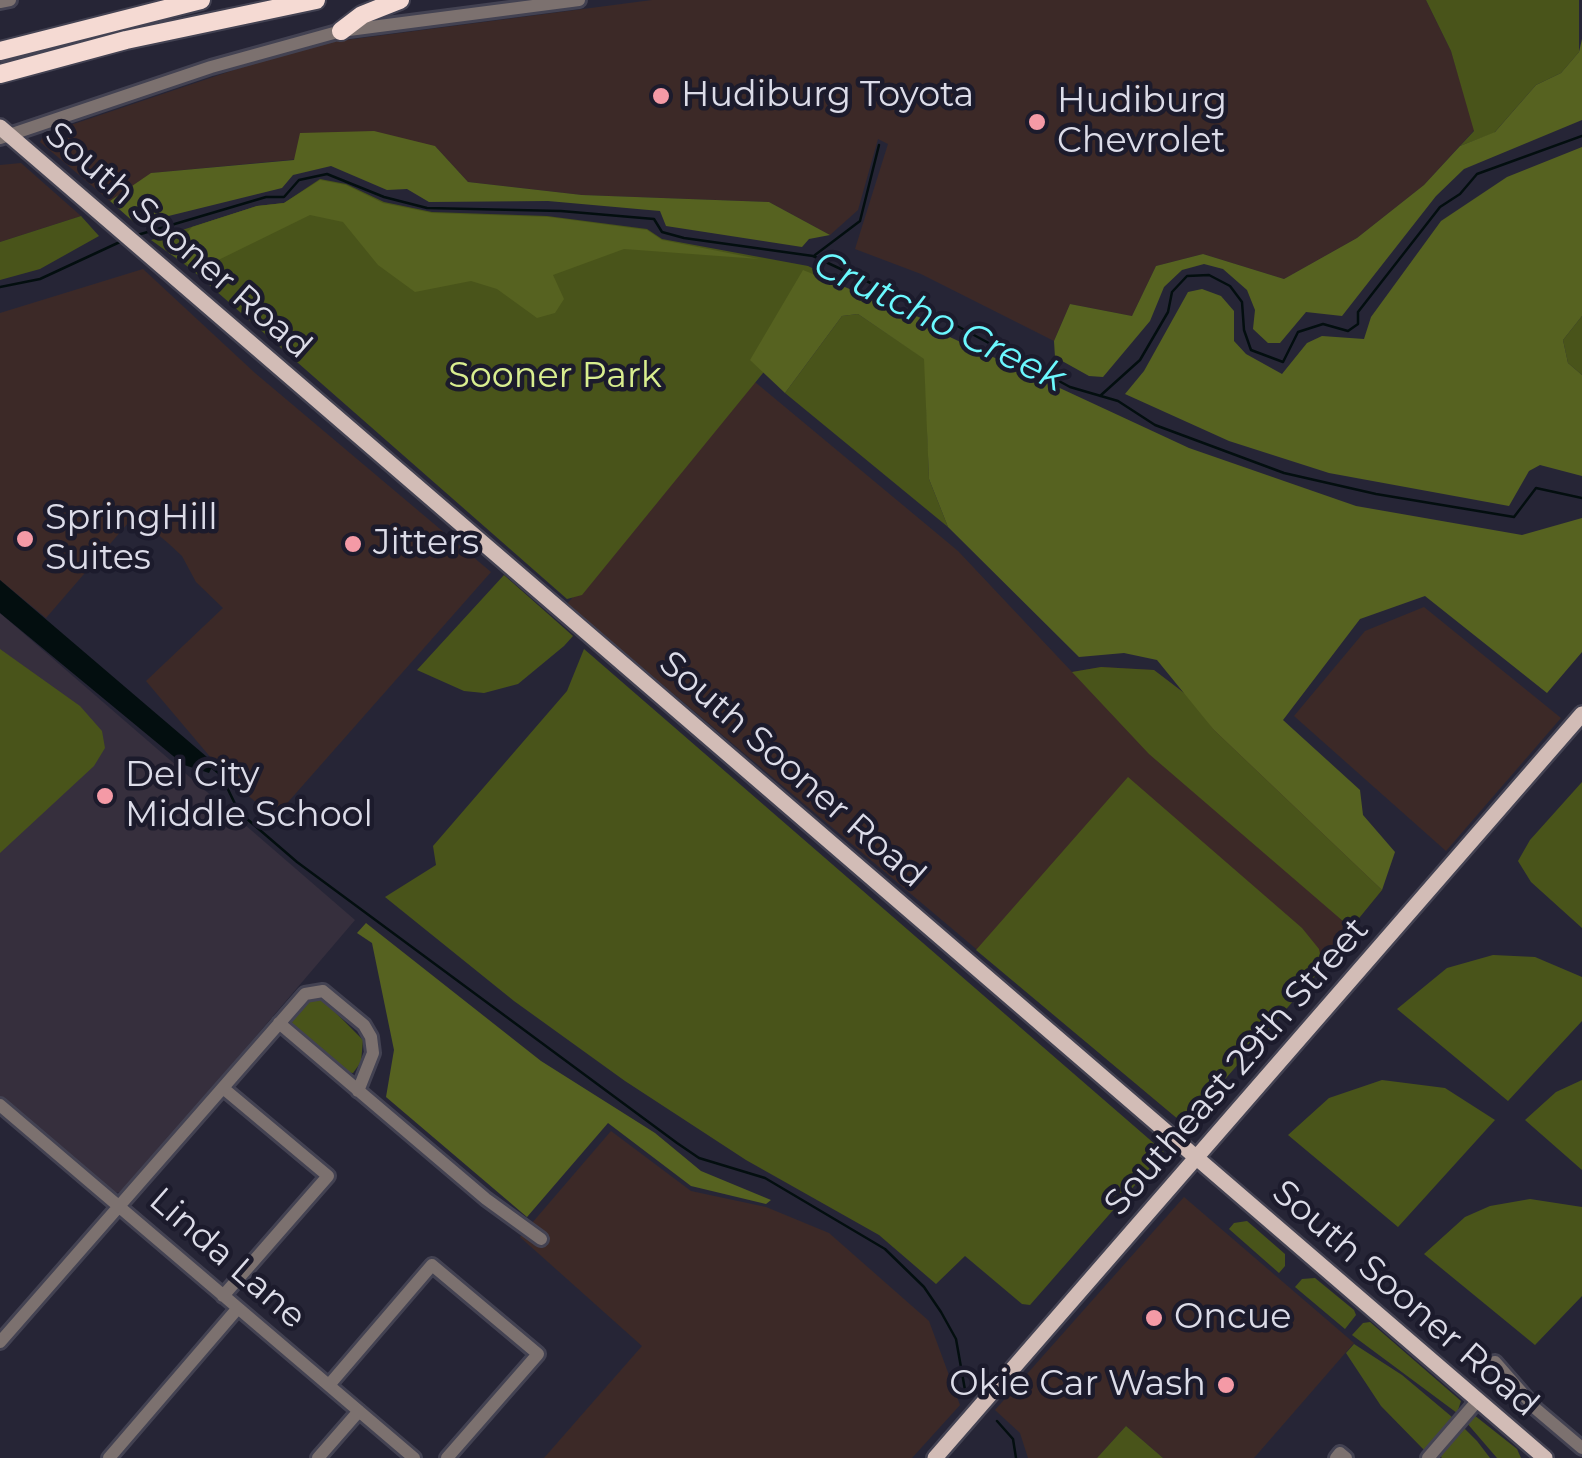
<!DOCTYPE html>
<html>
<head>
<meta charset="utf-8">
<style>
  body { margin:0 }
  canvas { display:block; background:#262536 }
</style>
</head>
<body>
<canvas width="1582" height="1458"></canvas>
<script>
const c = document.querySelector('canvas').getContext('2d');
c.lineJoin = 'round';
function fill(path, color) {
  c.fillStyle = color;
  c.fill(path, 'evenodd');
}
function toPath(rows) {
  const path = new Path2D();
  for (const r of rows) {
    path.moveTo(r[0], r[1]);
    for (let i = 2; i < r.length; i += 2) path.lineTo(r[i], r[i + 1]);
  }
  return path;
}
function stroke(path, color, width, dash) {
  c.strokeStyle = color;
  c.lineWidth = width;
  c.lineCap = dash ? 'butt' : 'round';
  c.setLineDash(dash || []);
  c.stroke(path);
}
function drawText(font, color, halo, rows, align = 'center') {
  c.font = font + ' Montserrat,sans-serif';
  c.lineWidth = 9;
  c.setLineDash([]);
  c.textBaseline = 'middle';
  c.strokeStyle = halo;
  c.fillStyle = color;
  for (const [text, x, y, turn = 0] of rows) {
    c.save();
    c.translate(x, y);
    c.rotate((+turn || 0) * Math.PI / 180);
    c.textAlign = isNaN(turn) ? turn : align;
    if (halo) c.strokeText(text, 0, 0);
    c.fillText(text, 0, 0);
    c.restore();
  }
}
fill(toPath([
  [652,0,1426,0,1451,51,1464,93,1488,115,1424,185,1357,238,1284,279,1203,254,1156,266,1132,316,1070,304,1054,341,921,274,855,249,888,144,878,139,858,210,830,235,769,202,582,195,468,182,435,146,152,173,110,201,40,142,44,134,308,45],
  [21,163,81,216,0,242,0,165],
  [143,269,255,373,491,572,274,818,228,778,146,681,223,608,196,582,182,556,168,543,135,515,46,618,0,580,0,313],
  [755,382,958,551,1072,672,1101,667,1154,670,1192,699,1382,890,1185,1125,567,604],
  [1424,607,1561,718,1446,851,1294,716,1365,631],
  [611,1131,691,1191,766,1207,829,1233,929,1321,960,1405,912,1458,544,1458,642,1346,520,1237],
  [1184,1197,1354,1343,1254,1458,1163,1458,1126,1426,1097,1458,1028,1458,1020,1433,995,1410]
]), '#3c2927');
fill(toPath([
  [0,613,355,920,123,1192,111,1193,0,1098]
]), '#362f3d');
fill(toPath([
  [1426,0,1579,0,1579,52,1561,73,1536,85,1494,133,1460,146,1474,131,1451,51],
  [320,179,346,184,384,202,432,212,547,216,647,229,662,239,808,266,838,281,582,595,567,599,191,269,151,240,257,206,284,203],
  [81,216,99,236,40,269,0,280,0,242],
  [858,314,925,359,929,479,948,527,785,393,842,316],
  [1582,316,1582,375,1568,363,1563,340],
  [504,575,573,636,564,646,518,684,484,693,464,691,417,670],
  [0,649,80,706,102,731,105,748,94,766,0,853],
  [584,649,1164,1152,1030,1305,1022,1304,965,1256,936,1284,879,1235,746,1160,625,1081,514,1001,385,897,436,865,433,846,567,691],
  [1101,667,1154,670,1192,699,1214,730,1382,890,1351,928,1149,754,1072,672],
  [1128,777,1302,928,1319,949,1322,963,1316,975,1185,1125,976,950],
  [1582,782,1582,928,1531,882,1518,861,1530,840],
  [1493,955,1535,957,1582,977,1582,1021,1508,1101,1397,1009,1447,968],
  [319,996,363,1040,361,1062,353,1073,346,1072,294,1027,290,1018,305,1000],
  [1382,1080,1445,1088,1495,1120,1398,1227,1288,1135,1329,1098],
  [1582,1080,1582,1170,1525,1120,1556,1092],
  [1530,1199,1582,1207,1582,1296,1535,1345,1424,1254,1465,1217,1490,1206],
  [1247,1221,1285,1254,1285,1266,1279,1273,1229,1229,1234,1223],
  [1315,1278,1354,1310,1356,1315,1345,1329,1295,1287,1302,1279],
  [1370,1322,1461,1401,1457,1413,1352,1335,1363,1323],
  [1354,1344,1402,1375,1452,1417,1425,1451,1381,1406,1346,1353],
  [1474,1415,1517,1449,1521,1458,1497,1458,1466,1422],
  [1126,1426,1163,1458,1097,1458],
  [1462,1426,1477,1441,1490,1458,1442,1458,1438,1454]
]), '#49541a');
fill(toPath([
  [1582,39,1582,120,1464,169,1436,196,1342,316,1306,312,1280,343,1268,343,1253,329,1255,310,1247,290,1223,269,1204,264,1182,270,1164,287,1150,321,1103,377,1089,376,1055,357,1054,341,1070,304,1132,316,1156,266,1203,254,1284,279,1357,238,1424,185,1460,146,1495,132,1536,85,1561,73,1579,52],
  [374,131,435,146,468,182,582,195,769,202,830,235,809,239,802,247,666,226,660,211,548,201,429,202,407,189,387,190,331,166,293,175,282,188,136,224,110,201,151,173,294,160,300,133],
  [1582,147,1582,316,1563,340,1568,363,1582,375,1582,476,1540,465,1529,471,1509,506,1329,473,1229,441,1125,394,1144,371,1188,292,1202,289,1221,296,1234,311,1234,341,1246,354,1282,374,1307,343,1322,336,1364,339,1371,317,1441,221,1507,177],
  [320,180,346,185,383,203,432,213,549,217,647,230,662,240,759,259,624,249,553,275,564,299,555,313,537,318,497,289,471,281,415,292,378,265,343,222,310,215,198,270,169,253,192,227,257,206,284,203],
  [803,270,921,318,939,332,1189,448,1356,506,1522,535,1582,518,1582,652,1547,693,1425,596,1360,619,1283,720,1360,790,1363,815,1395,852,1382,890,1214,730,1157,660,1124,653,1079,657,948,527,929,479,924,359,858,314,842,316,785,393,750,360],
  [366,923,541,1061,655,1133,701,1171,771,1200,766,1204,691,1186,608,1123,527,1217,386,1097,394,1050,372,943,357,933]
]), '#566220');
fill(toPath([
  [0,580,214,763,209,773,184,765,0,613]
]), '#030e0f');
stroke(toPath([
  [134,236,266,197,284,197,299,180,327,174,384,197,427,208,561,211,654,219,662,232,684,238,813,256,924,308,1070,387,1118,401,1155,425,1284,473,1376,494,1514,517,1536,488,1582,498],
  [815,255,860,221,879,145],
  [0,287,40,279,122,241],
  [1100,396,1140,360,1168,312,1172,292,1187,276,1209,275,1230,286,1242,302,1244,330,1251,350,1283,362,1298,332,1323,324,1348,331,1358,324,1358,312,1440,207,1460,194,1477,174,1582,136],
  [210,766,221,775,239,812,297,862,677,1143,699,1158,765,1178,885,1249,924,1287,941,1312,956,1339,965,1390],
  [997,1421,1013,1439,1016,1458]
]), '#030e0f', 2.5);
const minor = toPath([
  [0,2,10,0],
  [0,138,211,67,341,31,579,0],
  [279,1023,486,1199,541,1239],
  [223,1088,328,1176,223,1296],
  [0,1105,414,1458],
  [0,1342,305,994,323,991,364,1025,371,1037,373,1053,358,1091],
  [1495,1362,1536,1409,1582,1448],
  [329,1385,432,1265,538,1354,447,1458],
  [109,1458,238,1308],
  [318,1458,359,1411],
  [1336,1458,1340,1453,1346,1458],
  [1428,1458,1478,1400]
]);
const major = toPath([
  [0,127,1545,1458],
  [935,1458,1582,714]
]);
const highway = toPath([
  [341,31,362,15,400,0],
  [0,51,201,0],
  [0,74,126,40,316,0]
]);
stroke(minor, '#434252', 18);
stroke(major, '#434252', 20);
stroke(highway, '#434252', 22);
stroke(minor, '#7c716f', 12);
stroke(major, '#d2bcb6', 15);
stroke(highway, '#f5dad3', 18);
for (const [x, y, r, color] of [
  [661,96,10,"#f49aa6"],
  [1037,122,10,"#f49aa6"],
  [25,539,10,"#f49aa6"],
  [353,544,10,"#f49aa6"],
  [105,796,10,"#f49aa6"],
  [1154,1318,10,"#f49aa6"],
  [1226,1385,10,"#f49aa6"]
]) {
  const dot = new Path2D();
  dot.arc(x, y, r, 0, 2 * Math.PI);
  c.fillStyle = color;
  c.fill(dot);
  stroke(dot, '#1c1b2c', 4);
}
drawText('35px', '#dcdce8', '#1c1b2c', [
  ["Hudiburg Toyota",681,96],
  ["Hudiburg",1057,102],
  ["Chevrolet",1057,142],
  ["SpringHill",45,519],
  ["Suites",45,559],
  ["Jitters",373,544],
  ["Del City",125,776],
  ["Middle School",125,816],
  ["Oncue",1174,1318],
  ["Okie Car Wash",1206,1385,"right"]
], 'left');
drawText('35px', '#dcdce8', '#1c1b2c', [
  ["South Sooner Road",178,241,41],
  ["South Sooner Road",792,770,41],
  ["Southeast 29th Street",1237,1067,-49],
  ["Linda Lane",227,1259,41],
  ["South Sooner Road",1405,1299,41]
]);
drawText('35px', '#d9ee8f', '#1c1b2c', [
  ["Sooner Park",555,377]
]);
drawText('italic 38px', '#6bf8fe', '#1c1b2c', [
  ["Crutcho Creek",939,322,26]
]);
</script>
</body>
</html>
